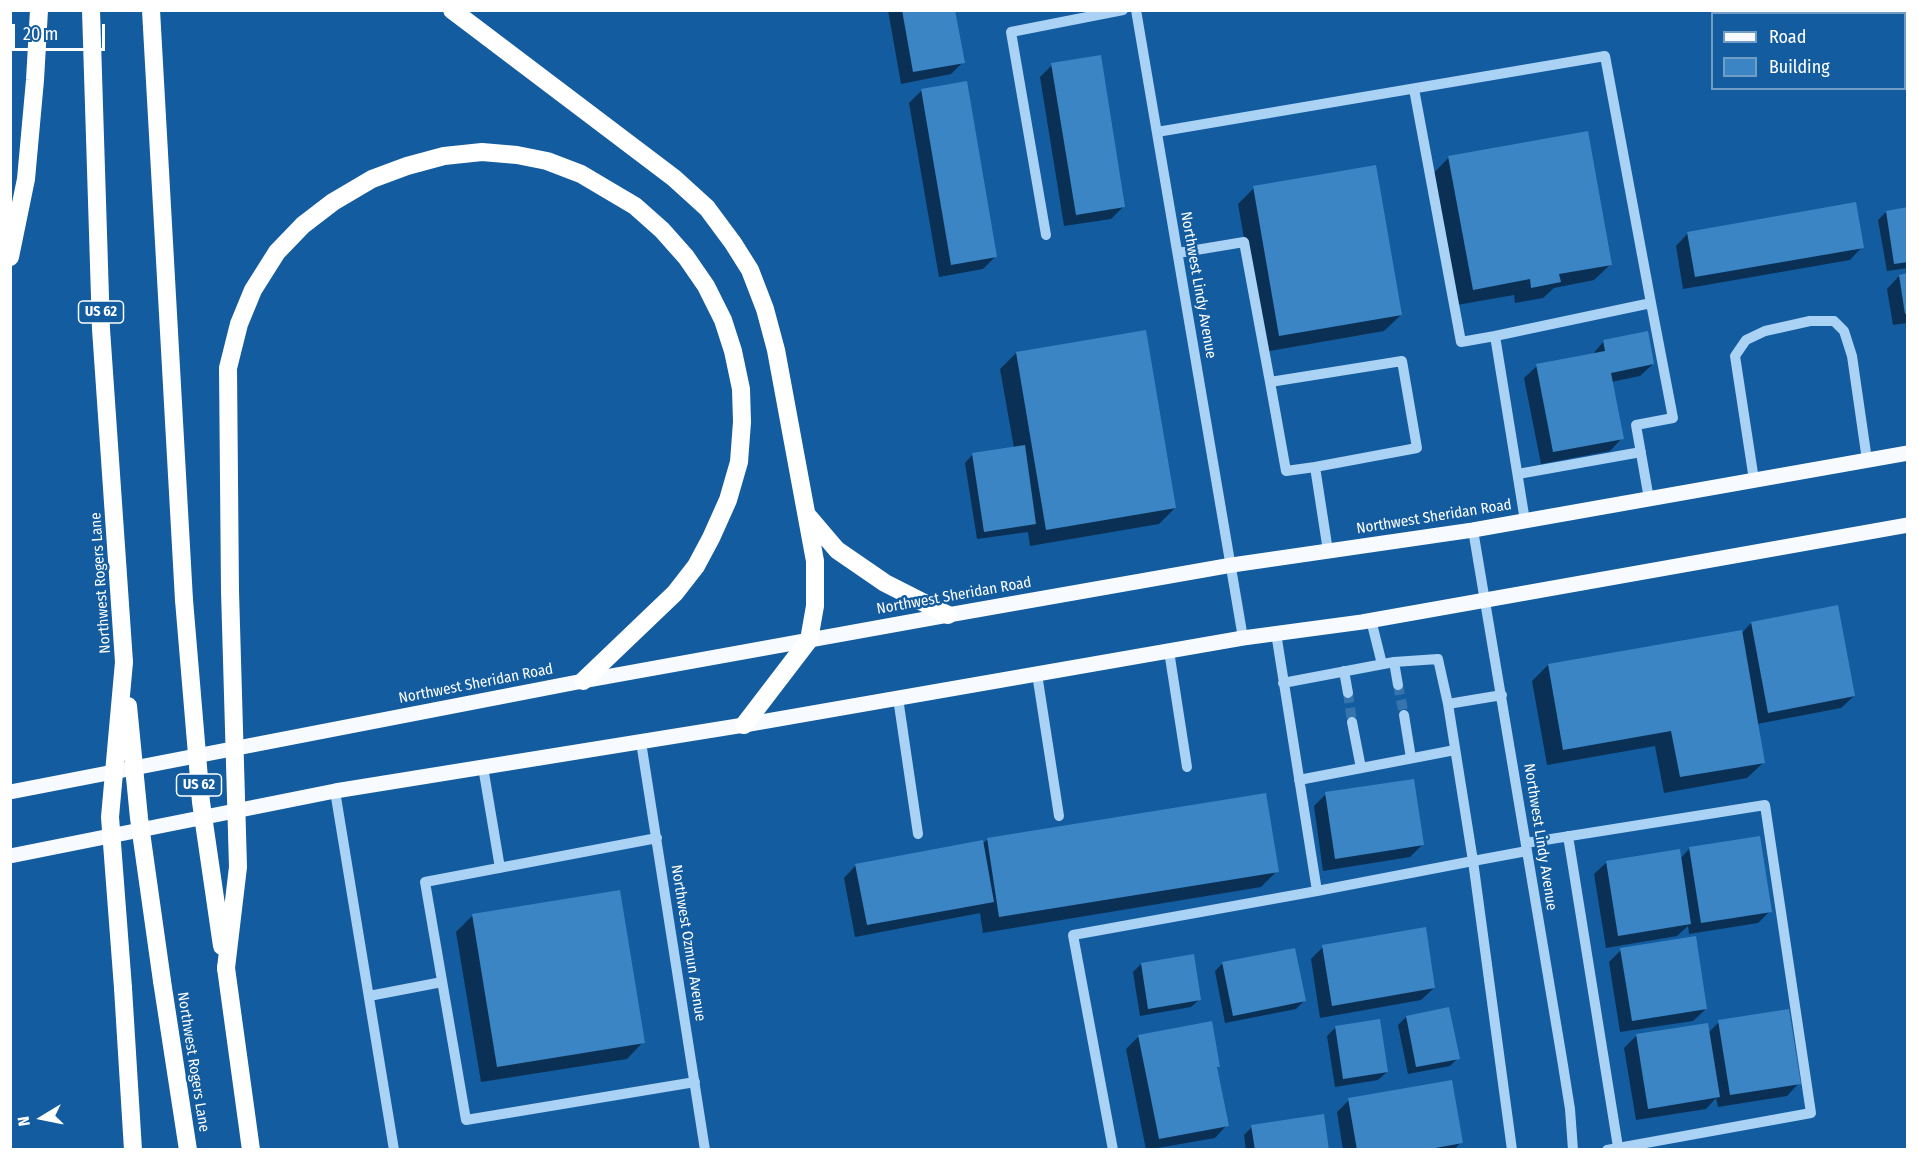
<!DOCTYPE html>
<html>
<head>
<meta charset="utf-8">
<style>
  body { margin:0 }
  #map { position:relative; width:1918px; height:1160px; overflow:hidden; background:#135c9f; font-family:"Fira Sans Condensed",sans-serif }
  canvas { display:block }
  .frame { position:absolute; inset:0; border:12px solid #fff; pointer-events:none }
  .legend { position:absolute; left:1711px; top:12px; width:195px; height:78px; box-sizing:border-box; background:#135c9f; border:2px solid #719dc5; margin:0; padding:8px 10px; list-style:none; font-size:18px; color:#fff }
  .legend li { display:flex; align-items:center; gap:12px; height:30px }
  .legend b { width:30px; border:2px solid #719dc5 }
  .north { position:absolute; left:12px; top:1088px; width:60px; height:60px; -webkit-text-stroke:4px #135c9f; paint-order:stroke; rotate:260deg; font-size:16px; font-weight:700; line-height:24px; text-align:center; color:#fff }
  .north::after { content:''; display:block; margin:auto; width:21px; height:27px; background:#fff; clip-path:polygon(50% 0,100% 100%,50% 72%,0 100%) }
  .scale { position:absolute; left:12px; top:24px; width:93px; height:27px; box-sizing:border-box; border:3px solid #fff; border-top:0; padding-left:8px; font-size:18px; line-height:21px; white-space:nowrap; color:#fff; -webkit-text-stroke:4px #135c9f; paint-order:stroke }
</style>
</head>
<body>
<div id="map">
<canvas width="1918" height="1160"></canvas>
<div class="frame"></div>
<ul class="legend">
<li><b style="height:8px;background:#f7fbff"></b>Road</li>
<li><b style="height:16px;background:#3c85c5"></b>Building</li>
</ul>
<div class="north">N</div>
<div class="scale">20 m</div>
</div>
<script>
const c = document.querySelector('canvas').getContext('2d');
c.lineJoin = 'round';
function fill(path, color) {
  c.fillStyle = color;
  c.fill(path, 'evenodd');
}
function toPath(rows) {
  const path = new Path2D();
  for (const r of rows) {
    path.moveTo(r[0], r[1]);
    for (let i = 2; i < r.length; i += 2) path.lineTo(r[i], r[i + 1]);
  }
  return path;
}
function stroke(path, color, width, dash) {
  c.strokeStyle = color;
  c.lineWidth = width;
  c.lineCap = dash ? 'butt' : 'round';
  c.setLineDash(dash || []);
  c.stroke(path);
}
function drawText(font, color, halo, rows, align = 'center') {
  c.font = font + ' "Fira Sans Condensed",sans-serif';
  c.lineWidth = 5;
  c.setLineDash([]);
  c.textBaseline = 'middle';
  c.strokeStyle = halo;
  c.fillStyle = color;
  for (const [text, x, y, turn = 0] of rows) {
    c.save();
    c.translate(x, y);
    c.rotate((+turn || 0) * Math.PI / 180);
    c.textAlign = isNaN(turn) ? turn : align;
    if (halo) c.strokeText(text, 0, 0);
    c.fillText(text, 0, 0);
    c.restore();
  }
}
fill(toPath([
  [888,10,953,10,963,62,951,74,901,84],
  [1052,65,1124,206,1111,219,1064,226,1040,77],
  [922,90,995,257,983,269,939,277,909,103],
  [1449,157,1611,264,1594,280,1554,288,1543,298,1515,303,1514,295,1457,305,1433,174],
  [1254,188,1401,315,1384,331,1264,352,1238,204],
  [1908,209,1908,268,1887,271,1878,220,1886,212],
  [1688,233,1862,247,1850,260,1683,289,1676,246],
  [1908,275,1908,325,1907,323,1893,325,1887,289,1899,276],
  [1604,341,1653,364,1640,376,1611,382,1622,438,1610,451,1541,464,1524,378,1537,366,1592,355],
  [1016,353,1175,508,1159,524,1030,546,1028,532,977,539,965,463,973,454,1014,448,1000,369],
  [1751,623,1854,696,1841,708,1757,724,1764,762,1747,778,1664,793,1655,746,1547,765,1532,681,1548,665,1741,634],
  [1326,794,1422,845,1410,857,1323,871,1314,806],
  [988,839,1277,871,1261,887,983,933,980,913,855,937,844,878,856,865,982,844],
  [1690,848,1770,911,1758,923,1689,934,1688,926,1677,936,1606,948,1594,874,1607,862,1680,859],
  [472,916,643,1042,627,1059,481,1082,456,932],
  [1323,947,1434,988,1421,1000,1320,1018,1311,959],
  [1621,950,1706,1009,1693,1021,1620,1032,1609,962],
  [1223,963,1304,1001,1296,1009,1225,1023,1215,971],
  [1141,964,1200,999,1191,1007,1140,1016,1133,972],
  [1406,1017,1458,1058,1450,1066,1408,1074,1398,1025],
  [1719,1022,1799,1083,1787,1096,1718,1107,1716,1098,1706,1109,1636,1120,1624,1048,1637,1035,1708,1033],
  [1336,1027,1387,1072,1378,1080,1335,1087,1327,1036],
  [1139,1036,1219,1066,1216,1069,1227,1125,1215,1138,1146,1150,1126,1049],
  [1349,1100,1461,1142,1454,1150,1343,1150,1337,1112],
  [1252,1127,1328,1150,1246,1150,1244,1135]
]), '#0007');
fill(toPath([
  [902,10,955,10,965,63,913,72],
  [1101,55,1125,207,1076,215,1051,63],
  [967,81,997,257,951,265,921,89],
  [1588,131,1612,265,1559,274,1561,282,1531,288,1530,279,1473,290,1448,156],
  [1376,165,1402,315,1279,336,1253,186],
  [1856,202,1864,248,1695,277,1687,232],
  [1908,207,1908,262,1894,264,1886,211],
  [1908,273,1908,313,1905,314,1899,275],
  [1146,330,1176,508,1046,530,1016,352],
  [1648,331,1654,364,1611,373,1624,439,1553,452,1536,364,1605,351,1603,340],
  [1025,445,1036,524,984,532,972,453],
  [1838,605,1855,696,1768,713,1751,622],
  [1742,630,1765,763,1680,777,1671,731,1563,750,1548,664],
  [1414,779,1424,845,1335,859,1325,792],
  [1266,793,1279,872,999,917,987,838],
  [1760,836,1772,912,1701,923,1689,847],
  [983,840,994,902,867,925,855,864],
  [1680,849,1691,924,1618,936,1606,861],
  [620,890,645,1043,497,1067,472,914],
  [1426,927,1435,988,1332,1006,1322,945],
  [1696,936,1707,1009,1632,1021,1620,948],
  [1295,948,1306,1001,1233,1016,1222,962],
  [1194,954,1201,1000,1148,1009,1141,963],
  [1449,1007,1460,1059,1416,1067,1406,1016],
  [1789,1009,1801,1084,1730,1095,1718,1020],
  [1380,1019,1388,1072,1343,1079,1335,1026],
  [1212,1021,1220,1067,1217,1067,1229,1126,1159,1139,1138,1035],
  [1708,1023,1720,1097,1648,1109,1636,1034],
  [1452,1080,1463,1143,1424,1150,1357,1150,1348,1098],
  [1324,1114,1329,1150,1255,1150,1251,1125]
]), '#3c85c5');
stroke(toPath([
  [1398,685,1404,715],
  [1348,693,1352,722]
]), '#3674ad', 10, [10, 5]);
stroke(toPath([
  [1136,10,1243,638],
  [1820,10,1827,14],
  [1904,29,1908,29],
  [1414,89,1461,342,1495,336],
  [1157,132,1605,56,1651,303,1495,336,1525,521],
  [1046,235,1011,32,1123,10],
  [1178,253,1244,242,1270,382,1402,361,1417,448,1315,467,1328,551],
  [1270,382,1286,471,1315,467],
  [1518,474,1641,452],
  [1754,480,1735,356,1746,340,1765,331,1810,321,1834,321,1844,331,1852,356,1867,460],
  [1649,499,1636,425,1673,418,1651,303],
  [1473,530,1562,1059,1570,1109,1573,1150],
  [1371,620,1382,664],
  [1169,651,1187,767],
  [1394,662,1398,685],
  [1344,671,1348,693],
  [1037,674,1059,816],
  [1283,683,1394,662,1438,659,1448,704,1473,861,1527,851],
  [898,698,918,834],
  [1448,704,1502,695],
  [1404,715,1411,758],
  [1352,722,1361,768],
  [641,742,705,1150],
  [483,767,500,868],
  [1299,780,1455,750],
  [335,791,394,1150],
  [1568,836,1618,1147],
  [657,838,425,882,466,1120,695,1082],
  [1526,843,1765,805,1811,1113,1607,1150],
  [1317,891,1473,861,1512,1150],
  [369,996,442,982],
  [1113,1150,1073,935,1317,891,1276,633]
]), '#aad2f4', 10);
stroke(toPath([
  [10,792,583,681,948,615,1232,565,1473,530,1908,453],
  [10,856,335,791,744,725,1243,638,1362,622,1908,525]
]), '#f7fbff', 15);
stroke(toPath([
  [91,10,101,329,124,662],
  [151,10,184,600],
  [452,10,674,178,707,208,733,243,750,270,765,309,776,350,815,561,815,606,809,640,744,725],
  [10,257,26,179,35,80,39,10],
  [808,516,837,550,885,583,948,615],
  [230,591,228,368,239,324,253,290,277,252,303,225,333,202,372,179,407,166,444,156,482,152,517,155,547,161,581,174,635,206,662,230,686,257,706,286,723,320,733,351,741,389,742,422,739,462,728,500,711,538,696,566,675,593,583,681],
  [226,968,251,1150],
  [162,981,188,1150],
  [123,988,133,1150]
]), '#fff', 18);
stroke(toPath([
  [184,600,201,802,222,946],
  [128,706,139,818,162,981],
  [226,968,238,867,230,591],
  [123,988,110,817,124,662]
]), '#fff', 18);
for (const [x, y, w] of [
  [101,312,45],
  [199,785,45]
]) {
  const box = new Path2D();
  box.roundRect(x - w / 2, y - 11, w, 22, 4.5);
  c.fillStyle = '#135c9f';
  c.fill(box);
  stroke(box, '#fff', 1.5);
}
drawText('bold 14px', '#fff', null, [
  ["US 62",101,312],
  ["US 62",199,785]
]);
drawText('15px', '#fff', '#135c9f', [
  ["Northwest Lindy Avenue",1198,285,80],
  ["Northwest Sheridan Road",1434,517,-9],
  ["Northwest Rogers Lane",101,583,-94],
  ["Northwest Sheridan Road",954,596,-10],
  ["Northwest Sheridan Road",476,684,-11],
  ["Northwest Lindy Avenue",1540,837,81],
  ["Northwest Ozmun Avenue",688,943,81],
  ["Northwest Rogers Lane",193,1062,81]
]);
</script>
</body>
</html>
